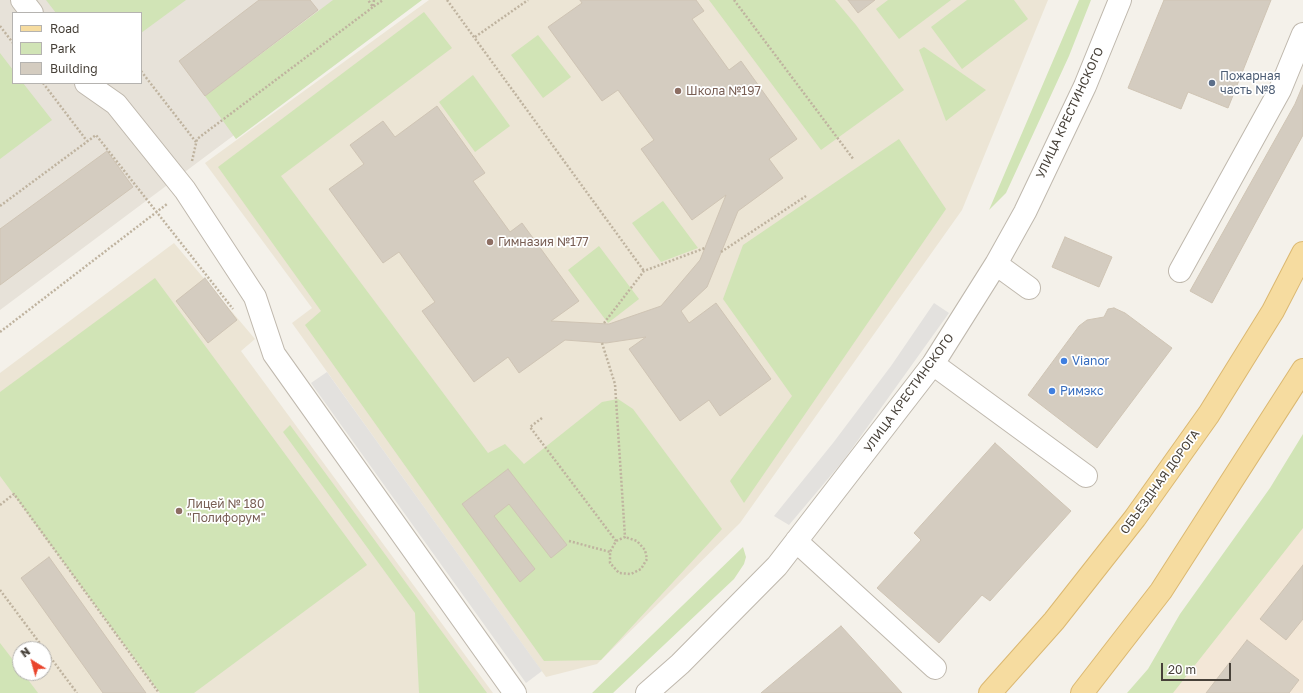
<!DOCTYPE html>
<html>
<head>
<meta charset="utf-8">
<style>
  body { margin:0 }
  #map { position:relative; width:1303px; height:693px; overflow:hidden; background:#f4f1ea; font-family:"Golos Text",sans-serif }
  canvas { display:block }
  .legend { position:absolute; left:12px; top:12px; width:130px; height:72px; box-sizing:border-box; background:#fff; border:1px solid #b5b3b0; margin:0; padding:5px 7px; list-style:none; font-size:12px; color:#474139 }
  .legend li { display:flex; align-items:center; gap:8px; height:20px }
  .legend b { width:20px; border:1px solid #b5b3b0 }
  .north { position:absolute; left:12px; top:641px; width:40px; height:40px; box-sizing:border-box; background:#fff; border:1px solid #b5b3b0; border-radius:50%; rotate:323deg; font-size:11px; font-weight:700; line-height:16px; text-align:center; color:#474139 }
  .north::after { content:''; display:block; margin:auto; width:14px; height:18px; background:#e9442c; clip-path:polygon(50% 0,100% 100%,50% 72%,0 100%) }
  .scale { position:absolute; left:1161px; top:663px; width:70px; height:18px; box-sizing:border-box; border:2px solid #474139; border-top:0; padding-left:5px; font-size:12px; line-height:14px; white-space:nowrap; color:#474139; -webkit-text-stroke:3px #fff; paint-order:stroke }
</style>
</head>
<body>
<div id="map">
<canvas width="1303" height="693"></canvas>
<ul class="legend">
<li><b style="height:5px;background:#f6dca0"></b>Road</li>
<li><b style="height:11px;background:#d1e4b6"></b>Park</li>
<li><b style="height:11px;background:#d4ccc0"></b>Building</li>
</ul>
<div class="north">N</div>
<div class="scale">20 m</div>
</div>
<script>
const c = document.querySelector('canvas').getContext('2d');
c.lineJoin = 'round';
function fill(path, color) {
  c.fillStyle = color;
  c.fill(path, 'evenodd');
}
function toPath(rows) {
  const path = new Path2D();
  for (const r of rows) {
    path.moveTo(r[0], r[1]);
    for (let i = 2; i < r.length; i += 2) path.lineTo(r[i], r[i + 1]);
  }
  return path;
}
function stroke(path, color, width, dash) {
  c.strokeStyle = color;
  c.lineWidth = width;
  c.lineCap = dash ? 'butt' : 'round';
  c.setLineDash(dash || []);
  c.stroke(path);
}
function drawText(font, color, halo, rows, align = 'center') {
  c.font = font + ' "Golos Text",sans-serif';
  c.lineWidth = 3.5;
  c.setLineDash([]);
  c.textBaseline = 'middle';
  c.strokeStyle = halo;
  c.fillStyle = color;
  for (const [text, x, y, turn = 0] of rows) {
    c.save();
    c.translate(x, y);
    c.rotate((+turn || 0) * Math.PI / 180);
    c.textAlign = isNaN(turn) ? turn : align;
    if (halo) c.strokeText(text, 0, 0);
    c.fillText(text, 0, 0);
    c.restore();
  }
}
fill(toPath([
  [0,0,415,0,0,310],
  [13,13,141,13,141,83,13,83]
]), '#e7e2d9');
fill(toPath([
  [1303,510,1303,693,1149,693]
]), '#f3e7d7');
fill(toPath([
  [429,0,1048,0,962,210,740,523,597,664,546,677,292,323,312,308,205,163],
  [174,243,255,339,241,351,493,693,0,693,0,373],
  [20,649,44,649,44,673,20,673]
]), '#ece5d5');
fill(toPath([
  [46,0,186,0,141,33,141,13,56,13],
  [333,0,422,0,236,139,205,96],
  [709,0,835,0,856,25,904,90,821,150],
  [888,0,951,0,899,39,876,9],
  [967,0,1014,0,1028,19,962,69,931,27],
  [1079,0,1091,0,1069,56,1006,193,989,210],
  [424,12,452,48,281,176,488,453,505,444,524,464,602,402,618,399,633,409,722,529,601,660,544,661,305,325,321,311,218,167],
  [538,35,571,77,543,98,511,55],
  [924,47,986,90,946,121,919,50],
  [0,53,13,70,13,83,23,83,52,120,0,159],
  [473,75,510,126,475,152,439,102],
  [899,139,946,209,744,503,730,481,792,396,723,299,743,245],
  [663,201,698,248,661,262,632,223],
  [599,246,639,299,608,323,568,270],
  [155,278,367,565,194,693,160,693,0,476,0,392],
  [290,425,487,693,419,693,415,613,283,432],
  [1303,434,1303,528,1173,693,1127,693,1148,669,1180,614,1270,488],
  [743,547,746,557,744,564,734,579,613,693,592,693],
  [0,643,20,669,20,673,23,673,38,693,0,693]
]), '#d1e4b6');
fill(toPath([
  [934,303,949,313,843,461,789,525,774,516,833,443,891,366],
  [327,372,542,671,526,683,311,383]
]), '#e3e1de');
const building = toPath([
  [259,0,310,0,318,10,205,96,179,61,259,0],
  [580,0,696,0,704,11,692,19,729,70,741,61,797,139,769,159,783,178,738,211,707,287,681,311,689,323,716,303,771,379,720,416,709,400,680,421,629,349,646,337,606,343,565,340,519,373,508,357,474,382,422,311,435,302,399,252,383,263,329,189,364,164,350,145,383,121,395,137,437,106,485,173,473,181,510,232,522,223,579,301,551,321,609,324,661,306,700,260,726,195,692,220,641,149,654,140,618,90,602,101,548,27,582,3,580,0],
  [848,0,875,0,858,13,848,0],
  [1164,0,1271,0,1228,108,1188,92,1181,109,1128,88,1164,0],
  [1303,85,1303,135,1212,303,1190,291,1295,104,1303,85],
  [107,151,133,187,0,285,0,229,107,151],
  [1065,237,1112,257,1099,287,1052,267,1065,237],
  [205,278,237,320,208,343,176,301,205,278],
  [1114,308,1125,313,1172,348,1097,448,1028,395,1079,326,1087,320,1104,317,1108,309,1114,308],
  [995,443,1071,511,990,601,982,595,939,643,877,588,921,540,914,533,995,443],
  [508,469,567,545,551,558,509,504,494,516,535,569,520,582,462,504,508,469],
  [49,557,146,693,103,693,21,578,49,557],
  [1303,565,1303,619,1286,640,1260,619,1303,565],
  [841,626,902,693,761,693,841,626],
  [1247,640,1299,680,1289,693,1206,693,1247,640]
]);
fill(building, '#d4ccc0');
stroke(building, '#cfc4b4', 1);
const minor = toPath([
  [22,0,32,13],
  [86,83,116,104,185,190,255,297,274,354,515,693],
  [996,264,1029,288],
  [1180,271,1280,90,1303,34],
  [933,364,1086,476],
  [796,541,935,668],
  [647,693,680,664,777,566,933,364,996,264,1025,212,1085,86,1120,0]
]);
const major = toPath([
  [990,693,1054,621,1135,518,1209,414,1273,311,1303,253],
  [1082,693,1161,591,1303,370]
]);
stroke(minor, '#bfb8ad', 24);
stroke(major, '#dbb871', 24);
stroke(toPath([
  [374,0,373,7,383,0],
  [447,0,644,271],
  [734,0,854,160],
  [0,26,13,43],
  [475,37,528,0],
  [141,71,196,142],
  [43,83,87,141],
  [192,161,197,139,373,7,368,0],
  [0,206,96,135,233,309],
  [721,252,806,196],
  [604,323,644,271,705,248],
  [0,332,167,204],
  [602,343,615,384,625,537,616,541,610,552,610,563,619,573,631,574,641,569,647,559,645,550,637,541,625,537],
  [542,418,530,427,616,541],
  [0,505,14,494,159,693],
  [569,541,610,552],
  [0,590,77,693]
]), '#bfb39f', 2.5, [2, 2]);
stroke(minor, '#fff', 22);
stroke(major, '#f6dca0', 22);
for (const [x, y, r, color] of [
  [1212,83,4,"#5c6f8a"],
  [678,91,4,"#8d6e63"],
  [490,242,4,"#8d6e63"],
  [1064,361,4,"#3f7fe0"],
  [1052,391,4,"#3f7fe0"],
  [179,511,4,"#8d6e63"]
]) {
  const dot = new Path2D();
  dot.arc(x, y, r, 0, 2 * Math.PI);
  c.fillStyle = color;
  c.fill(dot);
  stroke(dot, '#fff', 1.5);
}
drawText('12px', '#4e5e75', '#fff', [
  ["Пожарная",1220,76],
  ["часть №8",1220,90]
], 'left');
drawText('12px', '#785e54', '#fff', [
  ["Школа №197",686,91],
  ["Гимназия №177",498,242],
  ["Лицей № 180",187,504],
  ["\"Полифорум\"",187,518]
], 'left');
drawText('12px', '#474139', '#fff', [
  ["УЛИЦА КРЕСТИНСКОГО",1070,113,-65],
  ["УЛИЦА КРЕСТИНСКОГО",909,393,-54],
  ["ОБЪЕЗДНАЯ ДОРОГА",1160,482,-54]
]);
drawText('12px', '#366cbe', '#fff', [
  ["Vianor",1072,361],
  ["Римэкс",1060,391]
], 'left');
</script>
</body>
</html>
